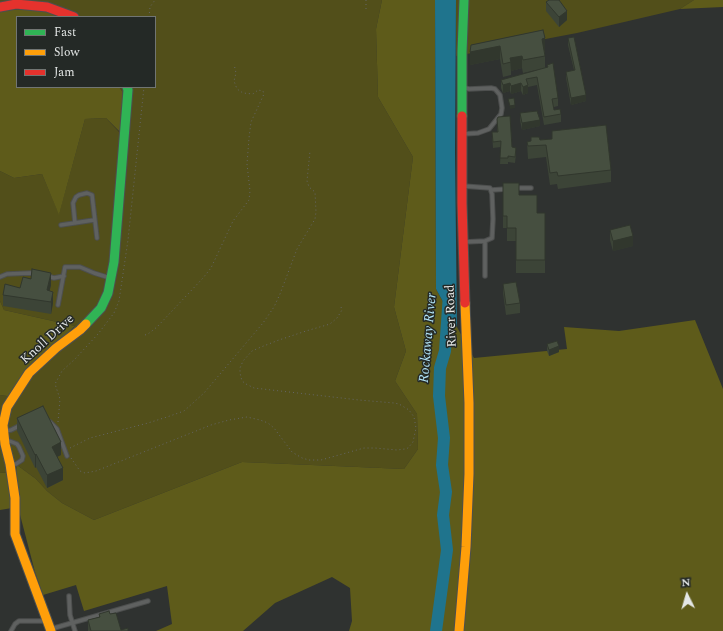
<!DOCTYPE html>
<html>
<head>
<meta charset="utf-8">
<style>
  body { margin:0 }
  #map { position:relative; width:723px; height:631px; overflow:hidden; background:#2f3230; font-family:Spectral,serif }
  canvas { display:block }
  .legend { position:absolute; left:16px; top:16px; width:140px; height:72px; box-sizing:border-box; background:#242926; border:1px solid #717573; margin:0; padding:5px 7px; list-style:none; font-size:12px; color:#e4e7e6 }
  .legend li { display:flex; align-items:center; gap:8px; height:20px }
  .legend b { width:20px; border:1px solid #717573 }
  .north { position:absolute; left:667px; top:575px; width:40px; height:40px; -webkit-text-stroke:3px #242926; paint-order:stroke; rotate:355deg; font-size:11px; font-weight:700; line-height:16px; text-align:center; color:#e4e7e6 }
  .north::after { content:''; display:block; margin:auto; width:14px; height:18px; background:#e4e7e6; clip-path:polygon(50% 0,100% 100%,50% 72%,0 100%) }
</style>
</head>
<body>
<div id="map">
<canvas width="723" height="631"></canvas>
<ul class="legend">
<li><b style="height:5px;background:#30b455"></b>Fast</li>
<li><b style="height:5px;background:#ff9f0a"></b>Slow</li>
<li><b style="height:5px;background:#e5322d"></b>Jam</li>
</ul>
<div class="north">N</div>
</div>
<script>
const c = document.querySelector('canvas').getContext('2d');
c.lineJoin = 'round';
function fill(path, color) {
  c.fillStyle = color;
  c.fill(path, 'evenodd');
}
function toPath(rows) {
  const path = new Path2D();
  for (const r of rows) {
    path.moveTo(r[0], r[1]);
    for (let i = 2; i < r.length; i += 2) path.lineTo(r[i], r[i + 1]);
  }
  return path;
}
function stroke(path, color, width, dash) {
  c.strokeStyle = color;
  c.lineWidth = width;
  c.lineCap = dash ? 'butt' : 'round';
  c.setLineDash(dash || []);
  c.stroke(path);
}
function drawText(font, color, halo, rows, align = 'center') {
  c.font = font + ' Spectral,serif';
  c.lineWidth = 3;
  c.setLineDash([]);
  c.textBaseline = 'middle';
  c.strokeStyle = halo;
  c.fillStyle = color;
  for (const [text, x, y, turn = 0] of rows) {
    c.save();
    c.translate(x, y);
    c.rotate((+turn || 0) * Math.PI / 180);
    c.textAlign = isNaN(turn) ? turn : align;
    if (halo) c.strokeText(text, 0, 0);
    c.fillText(text, 0, 0);
    c.restore();
  }
}
fill(toPath([
  [0,0,382,0,376,29,378,97,413,157,394,307,406,351,395,381,417,414,418,449,404,469,242,462,94,520,62,503,47,491,36,479,17,465,16,472,0,473,0,395,14,397,75,326,4,310,0,301,0,171,14,178,42,174,59,214,85,119,106,118,121,134,122,91,119,87,155,87,155,17,59,17,38,8,0,11],
  [456,0,694,0,680,9,577,33,456,56]
]), '#524f1a');
fill(toPath([
  [382,0,435,0,436,289,474,358,567,349,564,327,619,331,695,320,723,389,723,631,349,631,352,621,350,588,332,577,275,603,243,631,156,631,172,624,167,586,84,611,76,585,43,595,35,572,18,507,0,510,0,473,16,472,17,465,36,479,47,491,62,503,94,520,242,462,404,469,418,449,417,414,395,381,406,351,394,307,413,157,378,97,376,29],
  [694,0,723,0,723,7,680,9],
  [38,8,59,17,17,17,17,87,119,87,122,91,122,134,106,118,85,119,59,215,42,174,14,178,0,171,0,11],
  [0,301,4,310,75,326,27,371,14,397,0,395]
]), '#5e5b1a');
fill(toPath([
  [435,0,456,0,455,152,457,327,436,289]
]), '#1f748d');
stroke(toPath([
  [436,631,447,550,443,515,446,492,442,465,444,438,439,396,440,368,445,351,449,294]
]), '#1f748d', 12);
const lane = toPath([
  [463,134,478,133,489,129,501,114,502,108,500,95,495,89,491,88,469,89,463,87],
  [463,186,490,188,492,194,493,219,492,238,485,241,464,242],
  [516,188,531,188],
  [491,190,507,189],
  [75,223,73,203,76,197,79,195,87,193,92,195,97,238],
  [61,225,94,220],
  [47,276,54,278,64,276],
  [485,276,485,241],
  [0,277,7,274,31,273,35,274],
  [58,305,65,267,80,267,94,273,110,278],
  [50,422,57,429,67,456],
  [4,431,11,430,21,425],
  [7,440,17,444,19,447,23,456,22,460,16,464,12,464],
  [69,596,70,615,75,631],
  [51,629,148,601],
  [11,631,15,624,19,621,46,621]
]);
const fast = toPath([
  [462,116,462,52,464,0],
  [86,324,101,308,108,293,114,262,128,90,127,87]
]);
const slow = toPath([
  [51,631,15,534,15,498,10,464,5,444,3,425,7,407,29,373,56,348,80,330,86,324],
  [459,631,466,547,469,474,469,403,465,303]
]);
const jam = toPath([
  [0,7,16,4,47,7,74,17],
  [462,116,462,203,465,303]
]);
stroke(lane, '#4d4f4e', 5.5);
stroke(fast, '#4d4f4e', 11);
stroke(slow, '#4d4f4e', 11);
stroke(jam, '#4d4f4e', 11);
stroke(toPath([
  [366,9,366,0],
  [149,17,150,7,155,0],
  [145,335,148,334,157,327,203,278,211,268,233,221,249,200,250,191,247,164,249,138,251,122,264,94,263,91,258,90,253,94,243,93,237,89,234,81,236,73,234,64],
  [58,422,60,399,55,384,62,371,75,359,98,334,114,313,119,301,128,240,144,87],
  [70,448,90,438,148,423,167,417,184,411,204,393,263,323,274,307,280,294,297,249,315,219,316,212,315,192,309,187,307,181,310,151],
  [71,458,80,471,85,473,96,471,211,425,229,420,247,417,260,420,268,423,274,428,292,452,302,458,309,460,321,460,364,448,375,448,397,450,405,449,408,448,413,442,416,428,414,417,409,410,399,404,394,403,359,400,254,388,246,384,242,381,240,373,240,368,243,361,252,351,261,347,279,340,306,331,330,324,337,318,342,310,341,307]
]), '#656665', 1, [1, 3]);
stroke(lane, '#5f6160', 3.5);
stroke(fast, '#30b455', 9);
stroke(slow, '#ff9f0a', 9);
stroke(jam, '#e5322d', 9);
fill(toPath([
  [546,2,567,20,559,27,546,11],
  [543,30,545,56,545,68,547,67,547,65,558,98,558,106,554,107,554,110,561,114,561,122,544,125,537,85,528,87,528,93,523,95,521,91,511,94,510,91,503,93,501,88,501,80,541,69,523,73,522,68,511,71,511,75,503,77,500,59,470,65,471,45],
  [568,38,586,101,571,105,566,78,566,72,574,70,568,45],
  [520,113,540,126,522,130,520,120],
  [497,119,512,147,516,154,515,163,508,162,508,164,500,164,501,147,493,148,492,132,497,132],
  [552,131,611,170,611,182,558,189,557,184,550,185,546,157,528,159,527,142,531,141,531,137,540,140,552,139],
  [503,183,519,195,537,213,545,213,545,273,516,273,516,241,507,241,507,228,503,228],
  [610,230,633,246,613,251,610,240],
  [503,284,520,303,520,313,506,315,503,293],
  [51,285,49,291,53,303,51,314,3,306,3,295,20,288],
  [547,344,559,352,549,356,547,351],
  [17,418,61,455,57,457,63,480,47,488,36,467,35,468,17,431],
  [99,614,110,614,121,630,128,631,88,631,88,620,99,617]
]), '#3c4437');
fill(toPath([
  [567,11,567,20,559,27,559,17],
  [545,38,545,51,542,51,542,39],
  [500,46,500,59,470,65,470,52],
  [522,56,522,68,511,71,510,58],
  [510,83,510,91,503,93,503,85],
  [521,83,521,91,511,94,511,86],
  [528,85,528,93,523,95,523,87],
  [586,95,586,101,571,105,571,98],
  [515,105,515,108,510,109,510,106],
  [540,120,540,126,522,130,522,123],
  [633,236,633,246,613,251,613,241],
  [51,273,51,285,47,302,47,290],
  [53,292,53,303,51,314,51,302],
  [559,346,559,352,549,356,549,350],
  [61,442,61,455,52,459,52,447],
  [36,454,36,467,35,468,35,455],
  [63,468,63,480,47,488,47,475]
]), '#31372d');
const building = toPath([
  [549,0,559,0,567,11,559,17,546,2,549,0],
  [543,30,545,38,542,39,545,56,523,60,522,56,510,58,511,62,503,64,500,46,470,52,471,45,543,30],
  [574,37,586,95,571,98,566,72,575,70,568,38,574,37],
  [553,63,558,98,552,99,554,110,560,109,561,114,544,117,537,77,526,79,528,85,523,87,521,83,511,86,510,83,503,85,501,80,548,67,547,65,553,63],
  [514,98,515,105,510,106,508,99,514,98],
  [537,111,540,120,522,123,520,113,537,111],
  [510,116,512,147,516,148,515,157,508,156,508,158,500,158,501,141,493,142,492,132,498,132,497,119,498,117,510,116],
  [606,125,611,170,558,176,557,172,550,173,546,145,528,146,527,142,531,141,531,137,539,137,540,140,552,139,552,131,606,125],
  [503,183,519,183,519,195,537,195,537,213,545,213,545,260,516,260,516,228,507,228,507,216,503,216,503,183],
  [630,225,633,236,613,241,610,230,630,225],
  [32,269,51,273,47,290,53,292,51,302,3,295,5,284,20,288,23,277,31,279,32,269],
  [516,282,520,303,506,305,503,284,516,282],
  [557,341,559,346,549,350,547,344,557,341],
  [43,406,61,442,52,447,63,468,47,475,36,454,35,455,17,418,43,406],
  [109,611,110,614,116,613,121,630,128,628,128,631,91,631,88,620,100,617,99,614,109,611]
]);
fill(building, '#464f40');
stroke(building, '#31372d', 1);
drawText('13px', '#e4e7e6', '#242926', [
  ["River Road",452,316,-92],
  ["Knoll Drive",48,340,-42]
]);
drawText('italic 14px', '#b2e4f7', '#242926', [
  ["Rockaway River",429,338,-85]
]);
</script>
</body>
</html>
